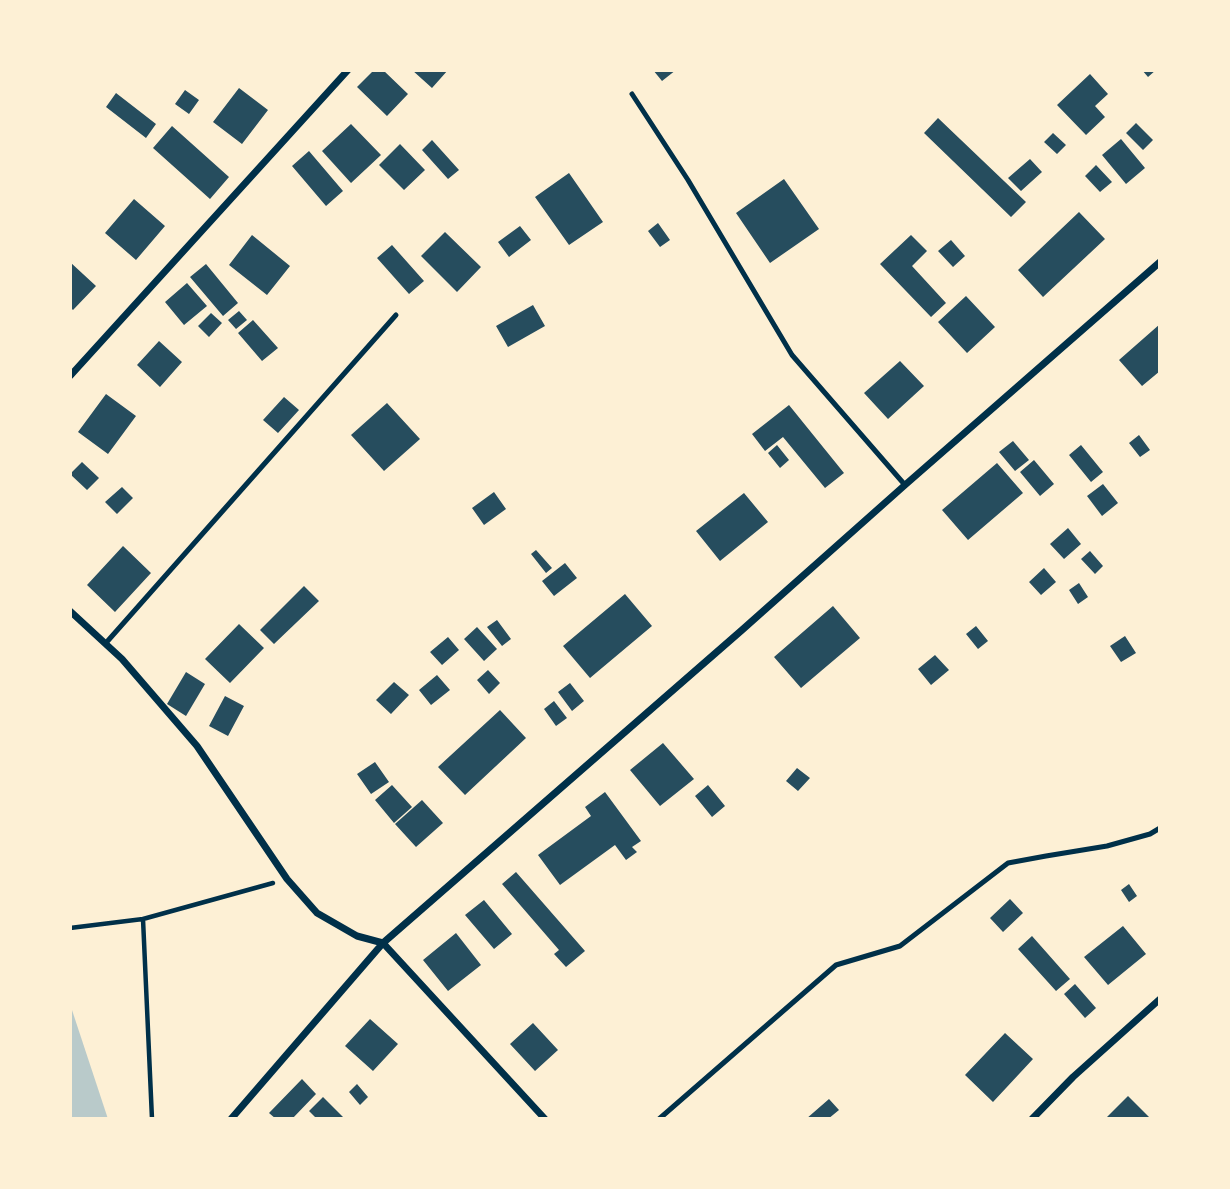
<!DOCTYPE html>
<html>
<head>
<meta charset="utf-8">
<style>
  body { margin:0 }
  #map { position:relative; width:1230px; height:1189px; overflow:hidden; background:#fdf0d5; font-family:Mulish,sans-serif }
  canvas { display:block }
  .frame { position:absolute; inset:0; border:72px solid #fdf0d5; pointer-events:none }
</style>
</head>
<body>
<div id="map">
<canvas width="1230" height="1189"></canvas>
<div class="frame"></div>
</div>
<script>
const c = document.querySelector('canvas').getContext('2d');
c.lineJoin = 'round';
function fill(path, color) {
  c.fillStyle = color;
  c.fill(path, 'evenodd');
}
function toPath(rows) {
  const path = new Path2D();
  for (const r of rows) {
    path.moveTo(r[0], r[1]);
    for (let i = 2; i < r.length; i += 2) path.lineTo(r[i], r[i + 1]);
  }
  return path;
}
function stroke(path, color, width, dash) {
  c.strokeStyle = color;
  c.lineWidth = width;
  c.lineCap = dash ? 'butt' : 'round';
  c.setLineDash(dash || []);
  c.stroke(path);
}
fill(toPath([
  [70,1004,108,1119,70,1119]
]), '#b9caca');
fill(toPath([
  [374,70,383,70,408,94,387,116,357,87],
  [412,70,448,70,432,88],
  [653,70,676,70,662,81],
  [1142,70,1156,70,1148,77],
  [1090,74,1108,94,1095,106,1105,117,1086,135,1057,105],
  [239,88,268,110,242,144,213,122],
  [185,90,199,100,189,114,175,104],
  [116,93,156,124,146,138,106,107],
  [938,118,1026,202,1011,217,924,133],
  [1136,123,1153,140,1143,150,1126,133],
  [351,124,381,155,351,183,322,151],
  [172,126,229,177,210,199,153,148],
  [1053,133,1066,145,1057,154,1044,142],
  [1121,139,1145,168,1126,184,1102,155],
  [432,140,459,170,448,179,422,150],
  [400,144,425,170,404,190,379,165],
  [309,151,343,191,326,206,292,166],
  [1030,159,1042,172,1021,191,1008,178],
  [1096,165,1112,182,1100,192,1085,176],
  [569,173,603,222,569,245,535,197],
  [784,179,819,229,770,263,736,213],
  [134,199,165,226,136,260,105,233],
  [1079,212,1105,239,1043,297,1018,270],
  [658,223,670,240,660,247,648,231],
  [520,226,531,240,509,257,498,242],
  [445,232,481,267,457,292,421,256],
  [252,235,290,266,267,295,229,265],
  [911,235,927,251,912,266,946,303,931,317,880,264],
  [951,240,965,256,953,267,938,251],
  [392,245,424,281,409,294,377,258],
  [70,262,96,286,73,310,70,307],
  [206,264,238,303,223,316,190,277],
  [187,283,207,306,184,325,165,302],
  [966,296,995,327,967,353,938,322],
  [533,305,545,326,508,347,496,326],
  [239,311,247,320,236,329,228,320],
  [211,313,222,323,209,337,198,326],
  [253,320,278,348,262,361,238,333],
  [1160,324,1160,371,1142,386,1119,360],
  [159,341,182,362,160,387,137,365],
  [900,361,924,386,888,419,864,393],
  [106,394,136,416,108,454,78,432],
  [284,397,299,410,278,433,263,420],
  [387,403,420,439,384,471,351,435],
  [789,405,844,473,825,488,783,437,765,451,752,434],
  [1139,435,1150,450,1140,457,1129,443],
  [1013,441,1029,460,1015,471,999,452],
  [777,445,789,460,780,468,768,453],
  [1081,445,1103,472,1091,482,1069,455],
  [1034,460,1054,484,1040,496,1020,472],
  [82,462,99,478,87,490,70,474],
  [997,463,1023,493,968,540,942,510],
  [1103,484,1118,503,1102,516,1087,496],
  [122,487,133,498,117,514,105,502],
  [494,492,506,509,484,525,472,508],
  [744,493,768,522,720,561,696,531],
  [1068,528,1081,544,1064,559,1050,544],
  [123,546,151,573,115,612,87,585],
  [536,550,552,568,546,573,531,554],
  [1090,551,1103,566,1095,574,1081,559],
  [565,563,577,578,554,596,542,581],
  [1044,568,1056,582,1041,595,1029,582],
  [1079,583,1088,597,1078,604,1069,590],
  [304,586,319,601,274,644,260,630],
  [625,594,652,626,590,678,563,646],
  [833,606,860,638,801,688,774,657],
  [497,620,511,639,502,646,487,627],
  [239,624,264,648,230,683,205,659],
  [976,626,988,641,978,649,966,634],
  [477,627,497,649,484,661,464,639],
  [1125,636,1136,653,1121,662,1110,646],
  [448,637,459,650,442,665,430,652],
  [935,655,949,670,931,685,918,669],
  [488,670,500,683,489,694,477,680],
  [186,672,205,684,186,716,167,704],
  [437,675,450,690,431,705,419,690],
  [394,682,409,695,391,714,376,700],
  [570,683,584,701,572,711,558,692],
  [225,696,244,706,228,736,209,726],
  [554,701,567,718,556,726,544,709],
  [500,710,526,738,465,795,438,767],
  [663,743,694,779,660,806,630,770],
  [375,762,389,782,371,794,357,774],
  [797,768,810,778,798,791,786,781],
  [392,785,412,807,394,823,375,800],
  [708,785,725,806,712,817,695,796],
  [605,792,641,841,632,847,637,852,626,860,615,845,560,885,538,855,591,816,585,807],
  [422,800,443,823,416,847,395,824],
  [516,872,585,951,566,967,554,954,559,950,502,884],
  [1129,884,1137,896,1129,902,1121,890],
  [1010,899,1023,913,1003,932,990,918],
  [484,900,512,934,494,949,465,915],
  [1123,926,1146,954,1108,985,1084,957],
  [456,933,481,965,448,991,423,960],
  [1032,936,1070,979,1056,991,1018,949],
  [1075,984,1096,1008,1085,1018,1064,994],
  [370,1019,398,1044,373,1071,345,1046],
  [533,1023,558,1050,535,1071,510,1044],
  [1005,1033,1033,1059,993,1102,965,1075],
  [302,1079,316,1094,292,1119,276,1119,269,1113],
  [357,1084,368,1097,360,1105,349,1092],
  [1128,1096,1151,1119,1105,1119],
  [323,1097,345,1119,317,1119,309,1111],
  [829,1099,839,1110,828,1119,806,1119]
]), '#264d5e');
stroke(toPath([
  [70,928,143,919],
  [152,1119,143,919,273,883]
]), '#003049', 4.5);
stroke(toPath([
  [632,94,688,180,792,355,905,485],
  [105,644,396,315],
  [659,1119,836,965,900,946,1008,863,1046,856,1107,846,1150,834,1160,828]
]), '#003049', 5);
stroke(toPath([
  [70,376,348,70],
  [70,611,122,659,197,746,287,879,317,913,357,936,383,943,545,1119],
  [231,1119,383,943,742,630,905,485,1160,262],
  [1032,1119,1073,1077,1160,999]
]), '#003049', 7);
</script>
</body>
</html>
